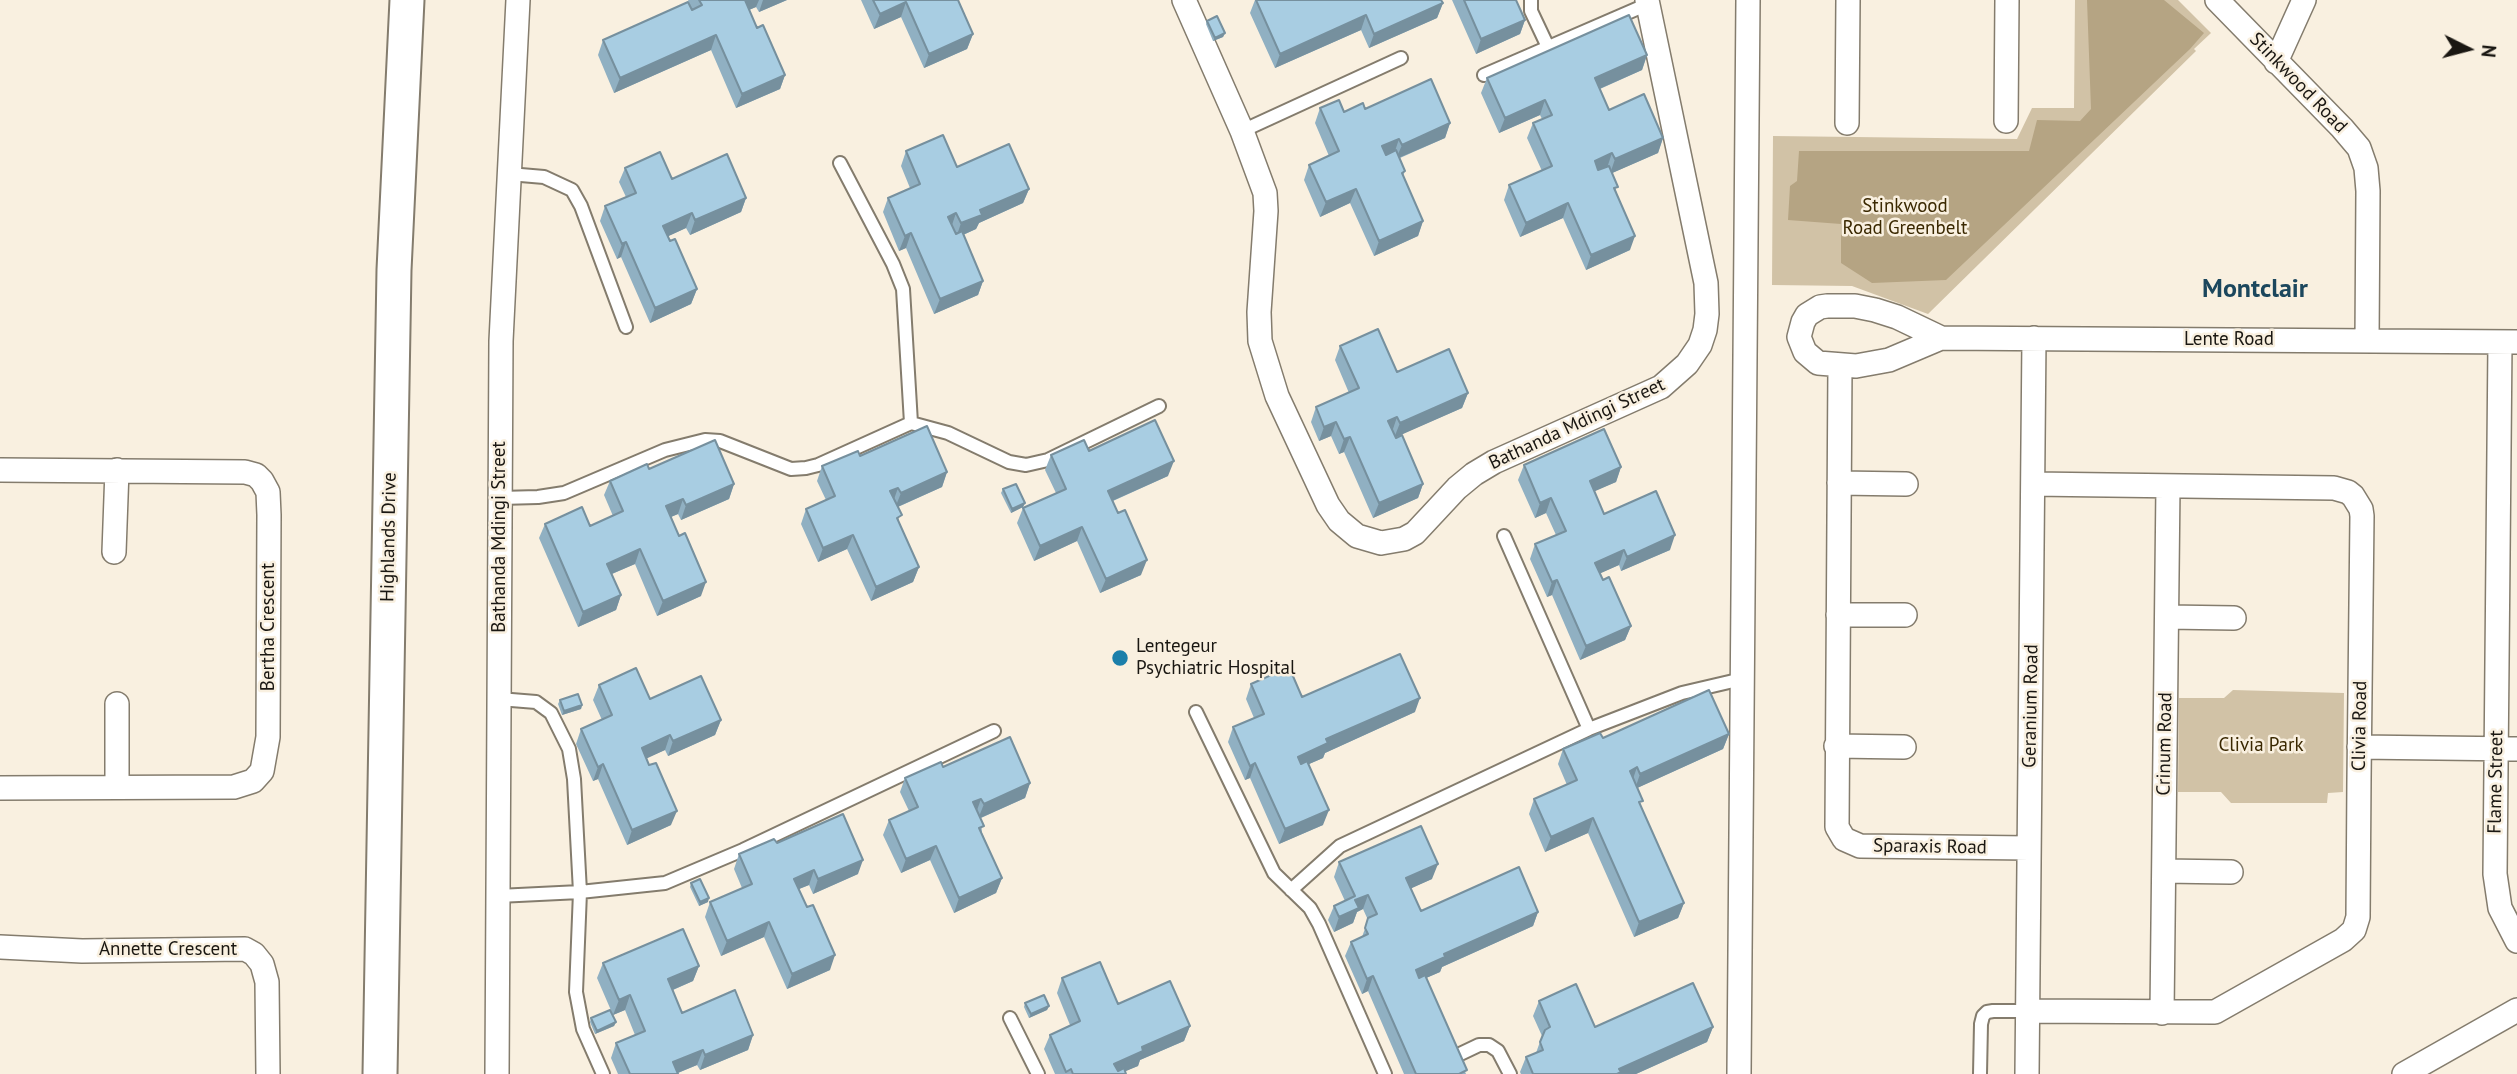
<!DOCTYPE html>
<html>
<head>
<meta charset="utf-8">
<style>
  body { margin:0 }
  #map { position:relative; width:2517px; height:1074px; overflow:hidden; background:#f9f0e0; font-family:"PT Sans",sans-serif }
  canvas { display:block }
  .north { position:absolute; left:2433px; top:14px; width:70px; height:70px; -webkit-text-stroke:5px #f9f0e0; paint-order:stroke; rotate:96deg; font-size:19px; font-weight:700; line-height:28px; text-align:center; color:#1a1712 }
  .north::after { content:''; display:block; margin:auto; width:24px; height:32px; background:#1a1712; clip-path:polygon(50% 0,100% 100%,50% 72%,0 100%) }
</style>
</head>
<body>
<div id="map">
<canvas width="2517" height="1074"></canvas>
<div class="north">N</div>
</div>
<script>
const c = document.querySelector('canvas').getContext('2d');
c.lineJoin = 'round';
function fill(path, color) {
  c.fillStyle = color;
  c.fill(path, 'evenodd');
}
function toPath(rows) {
  const path = new Path2D();
  for (const r of rows) {
    path.moveTo(r[0], r[1]);
    for (let i = 2; i < r.length; i += 2) path.lineTo(r[i], r[i + 1]);
  }
  return path;
}
function stroke(path, color, width, dash) {
  c.strokeStyle = color;
  c.lineWidth = width;
  c.lineCap = dash ? 'butt' : 'round';
  c.setLineDash(dash || []);
  c.stroke(path);
}
function drawText(font, color, halo, rows, align = 'center') {
  c.font = font + ' "PT Sans",sans-serif';
  c.lineWidth = 5;
  c.setLineDash([]);
  c.textBaseline = 'middle';
  c.strokeStyle = halo;
  c.fillStyle = color;
  for (const [text, x, y, turn = 0] of rows) {
    c.save();
    c.translate(x, y);
    c.rotate((+turn || 0) * Math.PI / 180);
    c.textAlign = isNaN(turn) ? turn : align;
    if (halo) c.strokeText(text, 0, 0);
    c.fillText(text, 0, 0);
    c.restore();
  }
}
fill(toPath([
  [2075,0,2178,0,2211,33,2194,49,2196,51,1928,314,1852,286,1772,285,1773,136,2017,139,2032,108,2074,108],
  [2233,690,2344,693,2343,792,2328,793,2327,803,2231,803,2221,792,2178,792,2179,698,2224,698]
]), '#d1c2a6');
fill(toPath([
  [2087,0,2164,0,2204,33,2190,49,1946,280,1872,283,1841,263,1841,224,1788,220,1790,186,1797,181,1799,151,2029,151,2037,120,2080,121,2091,109]
]), '#b5a483');
const service = toPath([
  [1531,0,1531,11,1548,47],
  [1484,75,1648,4],
  [1242,131,1401,58],
  [840,163,893,264,903,289,911,423],
  [509,174,544,177,572,190,581,206,626,327],
  [500,498,538,497,564,493,665,450,705,440,720,441,791,469,806,468,818,465,911,423,948,433,1009,462,1026,465,1048,460,1159,406],
  [1504,536,1589,729],
  [499,699,536,702,551,713,569,749,574,779,580,892,576,992,583,1029,603,1074],
  [1196,712,1274,873,1310,908,1319,924,1385,1074],
  [1291,890,1340,846,1589,729,1682,693,1742,679],
  [498,896,580,892,665,883,743,850,994,731],
  [1010,1018,1038,1074],
  [1458,1055,1479,1045,1489,1045,1498,1051,1510,1074],
  [1980,1074,1981,1024,1983,1016,1987,1012,1993,1011,2028,1011]
]);
const minor = toPath([
  [1184,0,1242,131,1265,193,1266,211,1259,312,1260,341,1277,396,1328,505,1339,521,1357,536,1381,543,1404,539,1415,533,1457,488,1474,474,1494,462,1661,387,1687,364,1700,345,1705,330,1707,314,1706,283,1647,0],
  [2217,0,2342,128,2359,148,2366,168,2368,191,2367,341],
  [2276,62,2304,0],
  [2006,121,2007,0],
  [1847,123,1848,0],
  [1941,338,1897,317,1875,310,1855,306,1827,306,1820,307,1807,315,1803,322,1799,337,1805,352,1818,363,1856,366,1889,360,1941,338,2517,342],
  [2500,342,2495,874,2500,908,2517,941],
  [1840,365,1837,827,1844,839,1860,846,2029,848],
  [0,470,245,472,256,475,262,481,268,492,269,515,268,737,262,771,253,781,234,787,0,788],
  [1839,483,1906,484],
  [114,552,117,470],
  [1838,615,1905,615],
  [2167,617,2234,618],
  [1836,746,1904,747],
  [2359,747,2517,749],
  [117,787,117,704],
  [2164,871,2231,872],
  [0,947,82,951,245,949,254,954,262,964,267,982,268,1074],
  [2028,1011,2215,1012,2343,940,2354,930,2358,917,2359,779,2362,516,2361,509,2353,496,2348,492,2334,488,2033,484],
  [2162,1013,2168,486],
  [497,1074,501,341,518,0],
  [1739,1074,1748,0],
  [2027,1074,2034,338],
  [2404,1074,2517,1010]
]);
const secondary = toPath([
  [380,1074,394,270,407,0]
]);
stroke(service, '#847c6d', 16);
stroke(minor, '#847c6d', 26);
stroke(secondary, '#847c6d', 37);
stroke(service, '#fff', 12);
stroke(minor, '#fff', 23);
stroke(secondary, '#fff', 33);
fill(toPath([
  [688,0,787,0,759,12,756,7,749,10,757,28,785,75,780,89,736,108,711,50,614,93,598,55,603,40,692,10],
  [861,0,958,0,973,34,967,49,924,68,901,17,874,29],
  [1255,0,1441,0,1443,3,1437,18,1369,48,1361,30,1275,68,1250,13],
  [1452,0,1516,0,1525,20,1520,34,1476,54],
  [1207,21,1225,33,1223,37,1213,41,1206,24],
  [1647,55,1642,70,1600,89,1609,110,1663,138,1658,153,1612,173,1630,250,1586,270,1563,218,1520,237,1504,200,1509,185,1542,171,1527,138,1533,123,1542,119,1540,115,1499,133,1481,93,1487,78],
  [1320,108,1344,112,1365,109,1450,123,1445,138,1400,158,1405,171,1403,176,1423,221,1418,236,1374,256,1350,203,1320,217,1304,180,1309,165,1329,156,1315,123],
  [906,151,1029,189,1023,203,979,223,976,229,963,235,983,281,978,295,934,314,906,248,899,251,883,212,888,198,910,188,901,166],
  [625,168,746,198,741,212,690,235,686,228,668,236,697,289,691,304,650,323,621,257,617,259,600,221,605,206,626,197,619,182],
  [1340,346,1397,372,1468,393,1462,408,1395,437,1423,484,1418,498,1373,518,1344,452,1339,454,1331,436,1319,441,1311,422,1316,407,1349,393,1335,360],
  [1089,451,1168,476,1113,501,1141,575,1100,593,1077,541,1034,561,1017,523,1023,508,1056,493,1045,470,1051,455],
  [860,456,947,472,942,487,898,507,899,523,919,567,913,582,871,601,847,549,818,562,801,524,806,509,826,500,817,481,822,466],
  [1524,465,1621,467,1616,482,1594,491,1604,514,1670,550,1621,571,1619,565,1600,573,1603,580,1631,626,1625,640,1580,660,1552,595,1547,597,1530,559,1535,544,1556,535,1546,513,1535,518,1518,480],
  [649,469,734,484,729,499,681,520,678,514,671,517,701,596,657,616,635,564,612,574,621,595,616,610,578,627,539,538,545,524,590,526,613,516,604,495,610,481],
  [1003,489,1025,503,1023,507,1011,513,1001,493],
  [1251,684,1302,697,1415,712,1325,753,1323,758,1309,764,1323,825,1279,844,1250,778,1245,780,1228,742,1233,727,1254,718,1246,699],
  [599,685,721,720,715,735,668,756,665,750,646,758,671,825,627,845,598,779,593,781,576,744,581,729,602,720,593,700],
  [560,700,582,705,581,709,562,715,558,704],
  [1729,734,1723,749,1637,788,1641,806,1684,903,1678,918,1634,937,1588,833,1545,852,1529,814,1534,799,1567,785,1558,764,1563,749,1603,738],
  [943,767,1030,783,1025,798,981,818,982,833,1002,878,996,893,954,913,930,860,901,873,883,835,889,820,909,811,900,792,905,778],
  [777,843,858,874,813,894,809,885,799,889,830,970,787,989,764,937,721,956,705,917,710,902,742,888,734,869,739,854],
  [1339,862,1432,879,1411,888,1421,911,1538,912,1533,926,1442,967,1440,972,1426,978,1466,1074,1404,1074,1368,991,1362,994,1345,956,1351,942,1362,937,1368,920,1363,909,1357,912,1353,923,1334,932,1328,920,1334,906,1345,901,1334,877],
  [691,883,708,902,699,906,690,887],
  [603,963,699,966,693,981,673,990,682,1013,753,1035,748,1050,700,1070,697,1065,678,1073,678,1074,618,1074,611,1058,616,1043,635,1035,625,1010,613,1015,597,978],
  [1062,978,1118,1004,1190,1026,1184,1041,1140,1060,1138,1066,1125,1071,1126,1074,1055,1074,1044,1049,1050,1035,1070,1025,1057,993],
  [1539,1001,1595,1027,1713,1027,1707,1042,1636,1074,1521,1074,1520,1072,1526,1057,1536,1053,1542,1036,1533,1016],
  [1025,1003,1049,1006,1047,1010,1029,1018,1024,1007],
  [591,1018,616,1022,614,1026,595,1034,590,1022]
]), '#90b0c2');
fill(toPath([
  [744,0,759,0,756,7,739,14],
  [763,0,787,0,759,12],
  [906,2,901,17,874,29,880,14],
  [1443,3,1437,18,1369,48,1374,34],
  [1366,15,1361,30,1275,68,1280,54],
  [1525,20,1520,34,1476,54,1481,39],
  [1225,33,1223,37,1213,41,1215,38],
  [973,34,967,49,924,68,929,54],
  [716,35,711,50,614,93,620,78],
  [1647,55,1642,70,1590,93,1595,78],
  [785,75,780,89,736,108,742,94],
  [1545,100,1540,115,1499,133,1505,118],
  [1450,123,1445,138,1396,159,1402,145],
  [1663,138,1658,153,1610,174,1615,159],
  [1399,139,1394,154,1377,161,1382,146],
  [1612,153,1607,168,1589,176,1595,161],
  [1029,189,1023,203,979,223,976,229,956,238,961,223,980,210],
  [1356,189,1350,203,1320,217,1326,202],
  [746,198,741,212,690,235,695,220],
  [1568,203,1563,218,1520,237,1526,223],
  [692,213,686,228,658,241,663,226],
  [956,213,951,228,948,217],
  [1423,221,1418,236,1374,256,1379,241],
  [911,233,906,248,899,251,905,236],
  [1635,236,1630,250,1586,270,1591,255],
  [626,242,621,257,617,259,622,244],
  [983,281,978,295,934,314,940,299],
  [697,289,691,304,650,323,655,308],
  [1468,393,1462,408,1394,438,1400,423],
  [1397,417,1392,432,1388,421],
  [1336,422,1331,436,1319,441,1324,427],
  [1350,437,1344,452,1339,454,1344,439],
  [1174,461,1168,476,1103,505,1108,491],
  [1621,467,1616,482,1584,496,1590,481],
  [947,472,942,487,895,508,901,493],
  [734,484,729,499,681,520,686,505],
  [1423,484,1418,498,1373,518,1379,503],
  [898,488,893,502,890,491],
  [1551,498,1546,513,1535,518,1540,503],
  [683,499,678,514,661,521,666,506],
  [1025,503,1023,507,1011,513,1012,509],
  [1082,527,1077,541,1034,561,1040,546],
  [853,535,847,549,818,562,823,548],
  [1675,535,1670,550,1621,571,1627,557],
  [640,549,635,564,602,578,607,564],
  [1624,550,1619,565,1590,578,1595,563],
  [1147,560,1141,575,1100,593,1106,579],
  [919,567,913,582,871,601,876,587],
  [1557,580,1552,595,1547,597,1552,582],
  [706,582,701,596,657,616,663,601],
  [621,595,616,610,578,627,583,612],
  [1631,626,1625,640,1580,660,1586,646],
  [1420,698,1415,712,1325,753,1323,758,1293,771,1298,757,1326,739],
  [582,705,581,709,562,715,564,711],
  [721,720,715,735,668,756,673,741],
  [1729,734,1723,749,1635,789,1640,774],
  [670,735,665,750,637,763,642,748],
  [1255,763,1250,778,1245,780,1250,766],
  [603,764,598,779,593,781,598,767],
  [1637,767,1632,782,1630,771],
  [1030,783,1025,798,978,819,984,804],
  [981,799,976,813,973,802],
  [1329,810,1323,825,1279,844,1285,829],
  [677,811,671,825,627,845,632,830],
  [1593,818,1588,833,1545,852,1551,837],
  [936,846,930,860,901,873,906,859],
  [863,860,858,874,813,894,818,879],
  [1438,864,1432,879,1401,893,1406,878],
  [814,870,809,885,789,893,794,879],
  [1002,878,996,893,954,913,959,898],
  [1368,895,1363,909,1357,912,1353,923,1334,932,1339,917,1355,900],
  [709,898,708,902,699,906,700,902],
  [1684,903,1678,918,1634,937,1639,922],
  [1538,912,1533,926,1442,967,1440,972,1410,985,1416,970,1444,954],
  [769,922,764,937,721,956,727,941],
  [835,955,830,970,787,989,792,974],
  [699,966,693,981,663,994,668,979],
  [1373,976,1368,991,1362,994,1367,979],
  [630,995,625,1010,613,1015,619,1000],
  [1049,1006,1047,1010,1029,1018,1031,1014],
  [616,1022,614,1026,595,1034,597,1031],
  [1190,1026,1184,1041,1140,1060,1138,1066,1119,1074,1114,1064,1142,1047],
  [1713,1027,1707,1042,1636,1074,1617,1074,1619,1069],
  [753,1035,748,1050,700,1070,705,1055],
  [703,1050,697,1065,675,1074,673,1062]
]), '#76909e');
const building = toPath([
  [699,0,745,0,757,28,763,25,785,75,742,94,716,35,620,78,603,40,688,2,692,10,702,5,699,0],
  [873,0,958,0,973,34,929,54,906,2,880,14,873,0],
  [1256,0,1441,0,1443,3,1374,34,1366,15,1280,54,1256,0],
  [1464,0,1516,0,1525,20,1481,39,1464,0],
  [1629,15,1647,55,1595,78,1609,110,1644,94,1663,138,1615,159,1612,153,1595,161,1598,170,1609,166,1618,187,1614,188,1635,236,1591,255,1568,203,1526,223,1509,185,1552,166,1533,123,1552,115,1545,100,1505,118,1487,78,1629,15],
  [1217,16,1225,33,1215,38,1207,21,1217,16],
  [1431,79,1450,123,1402,145,1399,139,1382,146,1386,155,1396,150,1405,171,1402,173,1423,221,1379,241,1356,189,1326,202,1309,165,1339,151,1320,108,1339,100,1344,112,1363,103,1365,109,1431,79],
  [943,135,957,167,1009,144,1029,189,980,210,982,215,961,223,956,213,948,217,956,234,962,231,983,281,940,299,911,233,905,236,888,198,920,184,906,151,943,135],
  [660,152,672,179,727,154,746,198,695,220,692,213,663,226,670,241,675,239,697,289,655,308,626,242,622,244,605,206,636,193,625,168,660,152],
  [1378,329,1397,372,1449,349,1468,393,1400,423,1397,417,1388,421,1396,438,1402,435,1423,484,1379,503,1350,437,1344,439,1336,422,1324,427,1316,407,1359,388,1340,346,1378,329],
  [1155,420,1174,461,1108,491,1118,513,1125,510,1147,560,1106,579,1082,527,1040,546,1023,508,1066,489,1051,455,1084,440,1089,451,1155,420],
  [927,426,947,472,901,493,898,488,890,491,902,515,897,518,919,567,876,587,853,535,823,548,806,509,835,496,822,466,858,451,860,456,927,426],
  [1604,429,1621,467,1590,481,1604,514,1656,491,1675,535,1627,557,1624,550,1595,563,1603,580,1609,577,1631,626,1586,646,1557,580,1552,582,1535,544,1566,531,1551,498,1540,503,1524,465,1604,429],
  [715,440,734,484,686,505,683,499,666,506,679,536,685,533,706,582,663,601,640,549,607,564,621,595,583,612,545,524,582,507,590,526,623,511,610,481,647,464,649,469,715,440],
  [1016,484,1025,503,1012,509,1003,489,1016,484],
  [1400,654,1420,698,1326,739,1328,743,1298,757,1301,764,1307,761,1329,810,1285,829,1255,763,1250,766,1233,727,1264,714,1251,684,1289,667,1302,697,1400,654],
  [636,668,650,699,701,676,721,720,673,741,670,735,642,748,649,765,656,763,677,811,632,830,603,764,598,767,581,729,612,715,599,685,636,668],
  [1709,690,1729,734,1640,774,1637,767,1630,771,1643,801,1639,802,1684,903,1639,922,1593,818,1551,837,1534,799,1577,780,1563,749,1600,733,1603,738,1709,690],
  [578,694,582,705,564,711,560,700,578,694],
  [1010,737,1030,783,984,804,981,799,973,802,984,826,979,828,1002,878,959,898,936,846,906,859,889,820,918,807,905,778,941,762,943,767,1010,737],
  [843,814,863,860,818,879,814,870,794,879,807,907,813,905,835,955,792,974,769,922,727,941,710,902,752,884,739,854,774,839,777,843,843,814],
  [1421,826,1438,864,1406,878,1421,911,1519,867,1538,912,1444,954,1445,957,1416,970,1419,978,1425,975,1467,1070,1459,1074,1416,1074,1373,976,1367,979,1351,942,1368,934,1365,928,1368,918,1377,914,1368,895,1355,900,1359,908,1339,917,1334,906,1355,896,1339,862,1421,826],
  [700,879,709,898,700,902,691,883,700,879],
  [683,929,699,966,668,979,682,1013,735,990,753,1035,705,1055,703,1050,673,1062,678,1074,630,1074,616,1043,645,1031,630,995,619,1000,603,963,683,929],
  [1100,962,1118,1004,1170,981,1190,1026,1142,1047,1143,1051,1114,1064,1118,1071,1124,1068,1126,1074,1073,1074,1071,1069,1066,1072,1050,1035,1080,1021,1062,978,1100,962],
  [1693,983,1713,1027,1619,1069,1621,1072,1617,1074,1533,1074,1526,1057,1543,1050,1540,1042,1545,1030,1550,1027,1539,1001,1576,984,1595,1027,1693,983],
  [1044,995,1049,1006,1031,1014,1025,1003,1044,995],
  [610,1010,616,1022,597,1031,591,1018,610,1010]
]);
fill(building, '#a8cde2');
stroke(building, '#76909e', 2);
for (const [x, y, r, color] of [
  [1120,658,9,"#1b7faa"]
]) {
  const dot = new Path2D();
  dot.arc(x, y, r, 0, 2 * Math.PI);
  c.fillStyle = color;
  c.fill(dot);
  stroke(dot, '#f9f0e0', 2.5);
}
drawText('19px', '#1a1712', '#f9f0e0', [
  ["Stinkwood Road",2298,83,46],
  ["Lente Road",2229,340],
  ["Bathanda Mdingi Street",1577,424,-25],
  ["Highlands Drive",389,537,-89],
  ["Bathanda Mdingi Street",500,537,-90],
  ["Bertha Crescent",269,627,-90],
  ["Geranium Road",2031,706,-89],
  ["Clivia Road",2360,726,-89],
  ["Crinum Road",2165,744,-89],
  ["Flame Street",2496,782,-89],
  ["Sparaxis Road",1930,847,1],
  ["Annette Crescent",168,950]
]);
drawText('19px', '#3a2800', '#f9f0e0', [
  ["Stinkwood",1905,207],
  ["Road Greenbelt",1905,229],
  ["Clivia Park",2261,746]
]);
drawText('19px', '#1a1712', '#f9f0e0', [
  ["Lentegeur",1136,647],
  ["Psychiatric Hospital",1136,669]
], 'left');
drawText('bold 26px', '#1c475d', '#f9f0e0', [
  ["Montclair",2255,290]
]);
</script>
</body>
</html>
